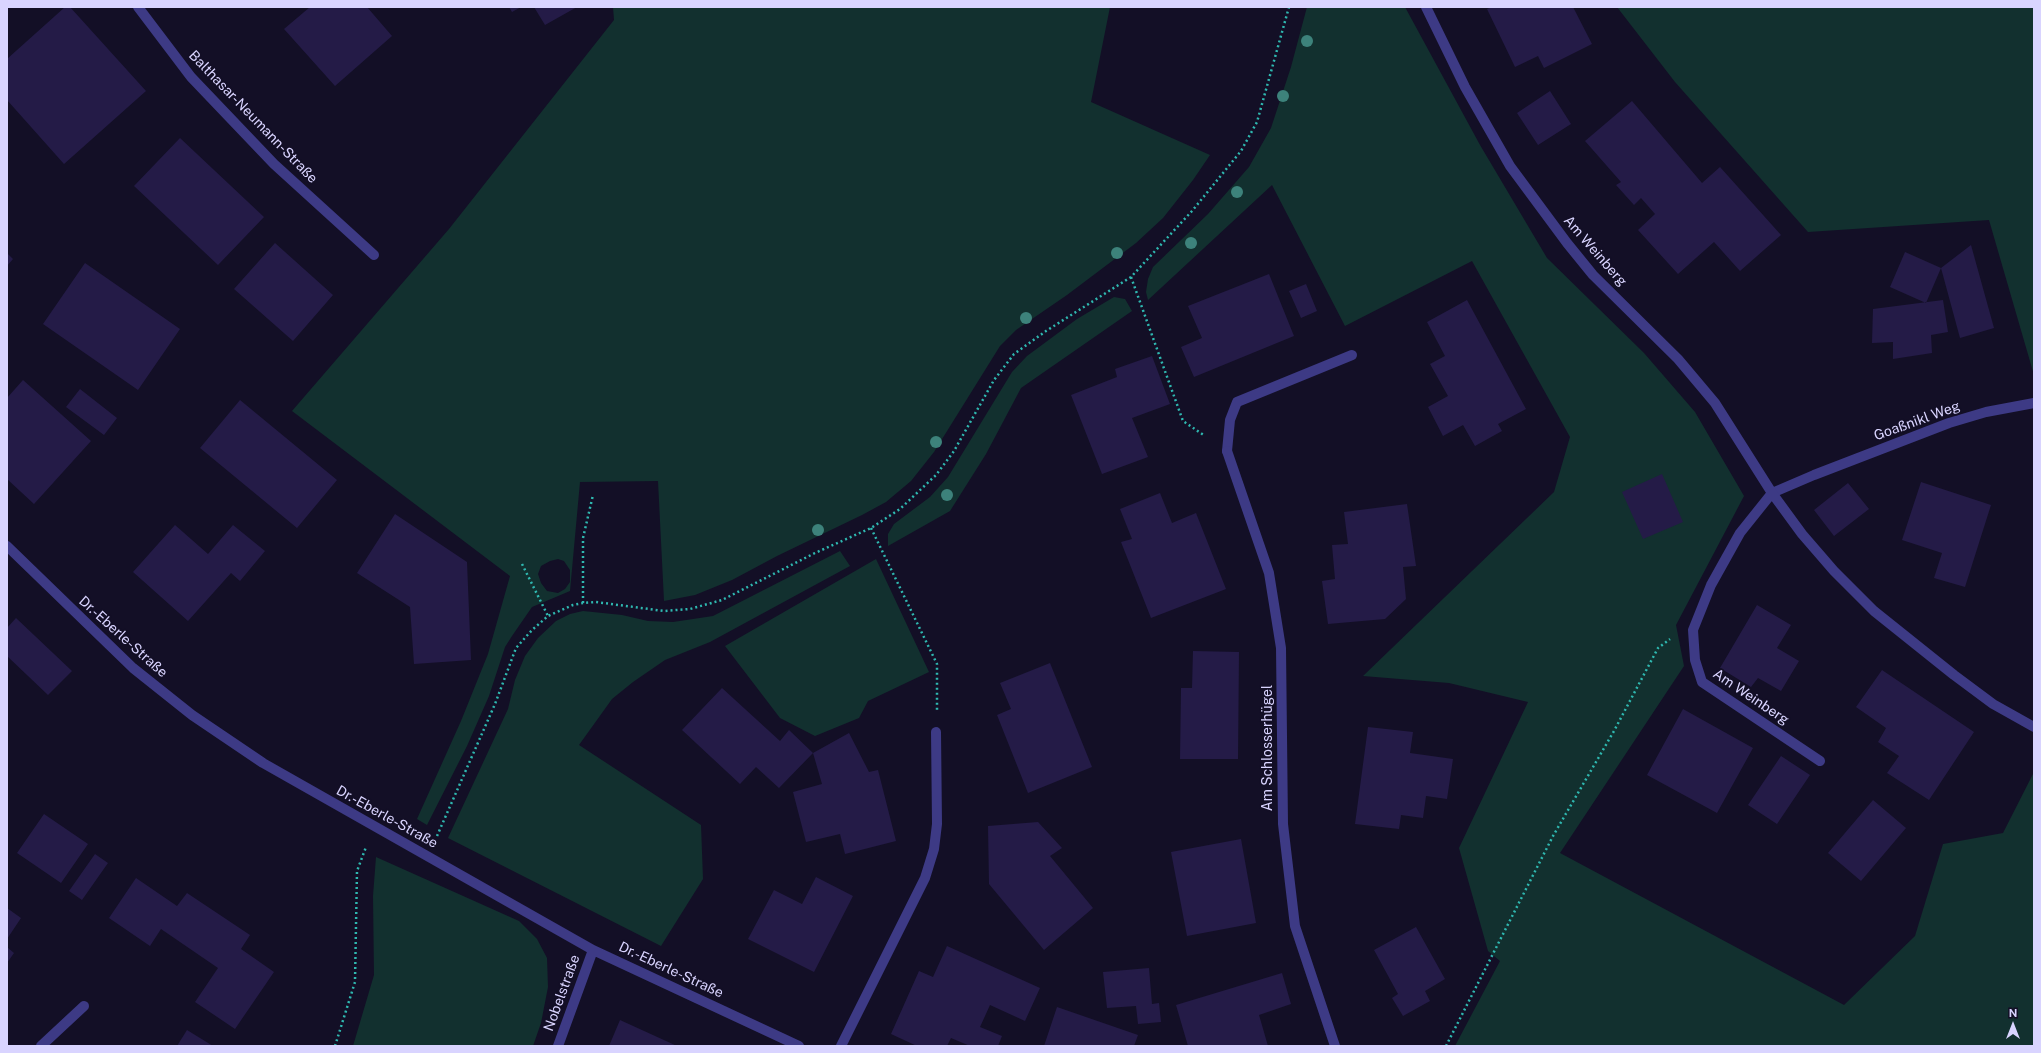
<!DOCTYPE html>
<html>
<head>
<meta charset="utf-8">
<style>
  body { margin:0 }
  #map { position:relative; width:2041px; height:1053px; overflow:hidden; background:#130f26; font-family:"Public Sans",sans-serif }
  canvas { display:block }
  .frame { position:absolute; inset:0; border:8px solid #d9d4ff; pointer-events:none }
  .north { position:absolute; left:1993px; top:1005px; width:40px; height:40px; -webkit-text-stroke:3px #130f26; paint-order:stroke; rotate:0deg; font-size:11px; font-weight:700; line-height:16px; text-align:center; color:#d9d4ff }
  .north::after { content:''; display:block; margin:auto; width:14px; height:18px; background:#d9d4ff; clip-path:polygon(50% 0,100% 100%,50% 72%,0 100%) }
</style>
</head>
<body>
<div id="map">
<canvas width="2041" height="1053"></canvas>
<div class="frame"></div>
<div class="north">N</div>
</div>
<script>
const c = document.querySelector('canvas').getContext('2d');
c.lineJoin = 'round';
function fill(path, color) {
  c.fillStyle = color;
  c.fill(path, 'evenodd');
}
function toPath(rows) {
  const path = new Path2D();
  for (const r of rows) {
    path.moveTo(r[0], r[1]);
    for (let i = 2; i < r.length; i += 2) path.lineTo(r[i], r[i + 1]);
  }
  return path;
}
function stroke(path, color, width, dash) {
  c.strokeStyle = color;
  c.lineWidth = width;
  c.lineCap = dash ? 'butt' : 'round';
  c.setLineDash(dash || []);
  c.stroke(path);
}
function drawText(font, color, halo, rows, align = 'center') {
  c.font = font + ' "Public Sans",sans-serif';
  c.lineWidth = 3.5;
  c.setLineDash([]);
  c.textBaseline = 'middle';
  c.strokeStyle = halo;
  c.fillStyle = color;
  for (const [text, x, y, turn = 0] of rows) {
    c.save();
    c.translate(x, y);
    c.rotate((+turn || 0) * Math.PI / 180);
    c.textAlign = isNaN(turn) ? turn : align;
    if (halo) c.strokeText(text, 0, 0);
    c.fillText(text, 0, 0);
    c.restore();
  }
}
fill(toPath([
  [613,7,1110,7,1091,102,1210,155,1193,180,1163,218,1136,243,1067,295,1016,330,1000,346,934,452,911,481,886,502,862,515,777,556,732,580,695,595,664,601,658,481,580,482,570,591,532,607,512,636,505,647,489,696,467,746,427,825,417,819,461,721,488,654,510,576,292,411,449,229,614,20],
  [558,559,564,561,570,570,570,582,565,589,558,593,547,591,541,583,538,574,541,566,550,561],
  [1307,7,1405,7,1480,145,1547,258,1644,353,1695,412,1744,496,1676,625,1684,666,1560,853,1844,1005,1915,936,1943,844,2003,833,2034,772,2034,1046,1455,1046,1500,961,1488,951,1459,848,1528,702,1449,683,1363,676,1554,492,1570,437,1472,261,1345,326,1272,185,1148,300,1146,292,1148,279,1153,267,1208,214,1249,167,1271,128,1291,67],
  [1617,7,2034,7,2034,375,1989,220,1808,232,1675,82],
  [1114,297,1125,299,1132,311,1021,388,986,454,950,511,888,546,888,534,894,524,930,497,948,477,1012,372,1027,356,1077,319],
  [840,551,850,566,710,642,665,660,633,682,612,699,579,745,701,825,703,879,661,946,448,838,508,709,515,680,525,656,538,638,556,621,570,614,583,611,622,615,648,621,673,622,713,616],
  [876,559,929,672,868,701,859,718,815,736,780,718,725,646],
  [376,857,519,921,537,939,547,958,548,987,541,1023,533,1046,353,1046,374,975,373,896]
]), '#12302f');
fill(toPath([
  [65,7,70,7,146,91,64,164,7,100,7,59],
  [310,7,367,7,392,36,335,86,284,29],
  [509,7,521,7,512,12],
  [534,7,577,7,545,25],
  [1492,7,1573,7,1592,44,1544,68,1538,56,1515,67,1487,9],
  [1550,91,1571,124,1538,145,1517,113],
  [1632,101,1702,183,1720,167,1781,235,1740,271,1714,242,1678,274,1638,230,1655,214,1641,198,1634,205,1616,185,1621,182,1585,141],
  [180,138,264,217,218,265,134,186],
  [275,243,333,295,293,341,234,289],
  [1971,245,1994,328,1960,338,1941,268],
  [1905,252,1941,268,1926,303,1890,287],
  [7,253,13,259,7,266],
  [85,263,180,329,138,390,43,324],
  [1269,274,1294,336,1194,377,1181,347,1202,338,1188,306],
  [1306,284,1317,311,1301,318,1289,291],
  [1467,300,1526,409,1498,424,1502,431,1475,446,1463,425,1443,436,1428,407,1448,396,1430,364,1445,356,1427,322],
  [1943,300,1948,332,1931,335,1932,353,1893,359,1893,342,1872,343,1873,309],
  [1152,356,1170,404,1132,418,1148,457,1102,474,1071,395,1117,377,1115,369],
  [23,380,91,441,34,504,7,479,7,398],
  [80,389,117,418,104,435,66,407],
  [240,400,337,480,297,528,200,448],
  [1662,474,1683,522,1643,539,1622,492],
  [1921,482,1991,505,1965,587,1934,578,1942,553,1902,540],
  [1848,483,1869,509,1834,536,1814,510],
  [1160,493,1172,523,1196,513,1226,589,1151,618,1121,542,1132,539,1120,509],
  [1407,504,1416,566,1403,567,1406,599,1385,619,1328,624,1322,581,1335,579,1332,545,1348,544,1344,512],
  [395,514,467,562,471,660,414,664,410,607,357,573],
  [175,525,208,554,233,525,265,551,240,581,231,573,188,621,133,572],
  [1757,605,1791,625,1777,648,1799,661,1781,691,1758,678,1751,687,1720,668],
  [16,618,72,671,48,695,7,656,7,628],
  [1193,651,1239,652,1238,759,1180,759,1181,688,1192,688],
  [1050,663,1092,767,1028,793,997,715,1011,709,1000,683],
  [1882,670,1974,732,1929,800,1887,773,1899,756,1878,742,1886,728,1856,707],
  [722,688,780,741,789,730,813,753,849,733,869,772,878,770,896,841,845,854,840,834,806,842,793,792,822,784,813,753,779,788,756,767,740,784,682,730],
  [1683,709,1753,748,1717,813,1647,775],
  [1368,727,1413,732,1410,753,1453,759,1447,799,1426,796,1423,818,1401,815,1399,829,1355,824],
  [1781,756,1810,775,1777,824,1748,805],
  [1873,800,1906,828,1861,881,1828,853],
  [44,814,88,844,61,883,17,853],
  [1038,822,1062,848,1050,856,1093,908,1044,950,989,884,988,826],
  [1241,839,1256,923,1187,936,1171,852],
  [95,854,108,863,82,900,69,891],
  [816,877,853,896,814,972,748,939,774,890,802,904],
  [136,878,177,906,187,893,250,935,241,949,274,972,235,1029,195,1002,218,968,161,929,150,946,109,918],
  [7,908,21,918,7,939],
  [1416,927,1445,979,1425,991,1430,1001,1403,1016,1392,998,1398,994,1374,950],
  [947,946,1040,988,1025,1021,990,1005,980,1027,1002,1036,998,1046,970,1046,951,1038,947,1046,917,1046,891,1034,919,971,933,977],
  [7,947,14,953,7,963],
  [1149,968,1152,1004,1159,1003,1161,1022,1138,1024,1136,1006,1107,1008,1103,972],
  [1282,973,1291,1004,1259,1015,1268,1046,1188,1046,1176,1005],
  [1057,1007,1138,1035,1134,1046,1044,1046],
  [620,1020,677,1046,609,1046],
  [187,1030,213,1046,177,1046]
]), '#241b47');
stroke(toPath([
  [1131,277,1183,421,1205,436],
  [871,528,937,664,937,710],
  [522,564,548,616],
  [583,603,583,538,593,495],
  [437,836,495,704,516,648,532,630,548,616,573,605,583,603,596,602,664,611,690,609,722,600,815,553,871,528,900,509,936,475,954,451,994,380,1014,354,1046,331,1131,277,1192,211,1241,151,1257,122,1289,7],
  [335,1046,355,982,357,871,366,847],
  [1446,1046,1553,836,1614,731,1658,648,1670,639]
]), '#2fb8b0', 2.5, [2, 3]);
stroke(toPath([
  [1227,451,1230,420,1237,402,1352,355],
  [1772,493,1814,475,1949,423,1986,412,2034,403]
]), '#3d3a85', 10);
stroke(toPath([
  [138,7,191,77,274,164,374,255],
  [1426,7,1465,87,1510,166,1567,243,1593,275,1678,359,1715,403,1772,493,1802,534,1834,571,1874,611,1954,675,1993,704,2034,727],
  [1227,451,1269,573,1281,648,1283,824,1295,926,1335,1046],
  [1772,493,1740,533,1711,585,1693,630,1695,660,1702,682,1820,761],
  [7,546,133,668,192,715,263,763,593,950,799,1046],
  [41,1046,84,1006],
  [558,1046,593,950],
  [841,1046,925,878,934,849,937,824,936,732]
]), '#3d3a85', 10);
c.fillStyle = '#3d827b';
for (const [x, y] of [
  [1307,41],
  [1283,96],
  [1237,192],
  [1191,243],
  [1117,253],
  [1026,318],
  [936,442],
  [947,495],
  [818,530]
]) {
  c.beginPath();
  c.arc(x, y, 6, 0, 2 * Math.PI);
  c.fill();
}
drawText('14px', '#d9d4ff', '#130f26', [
  ["Balthasar-Neumann-Straße",253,117,46],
  ["Am Weinberg",1595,251,49],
  ["Goaßnikl Weg",1917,421,-20],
  ["Dr.-Eberle-Straße",123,637,42],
  ["Am Weinberg",1751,697,34],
  ["Am Schlosserhügel",1268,748,-90],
  ["Dr.-Eberle-Straße",387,817,29],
  ["Dr.-Eberle-Straße",671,970,25],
  ["Nobelstraße",562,993,-70]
]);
</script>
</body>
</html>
